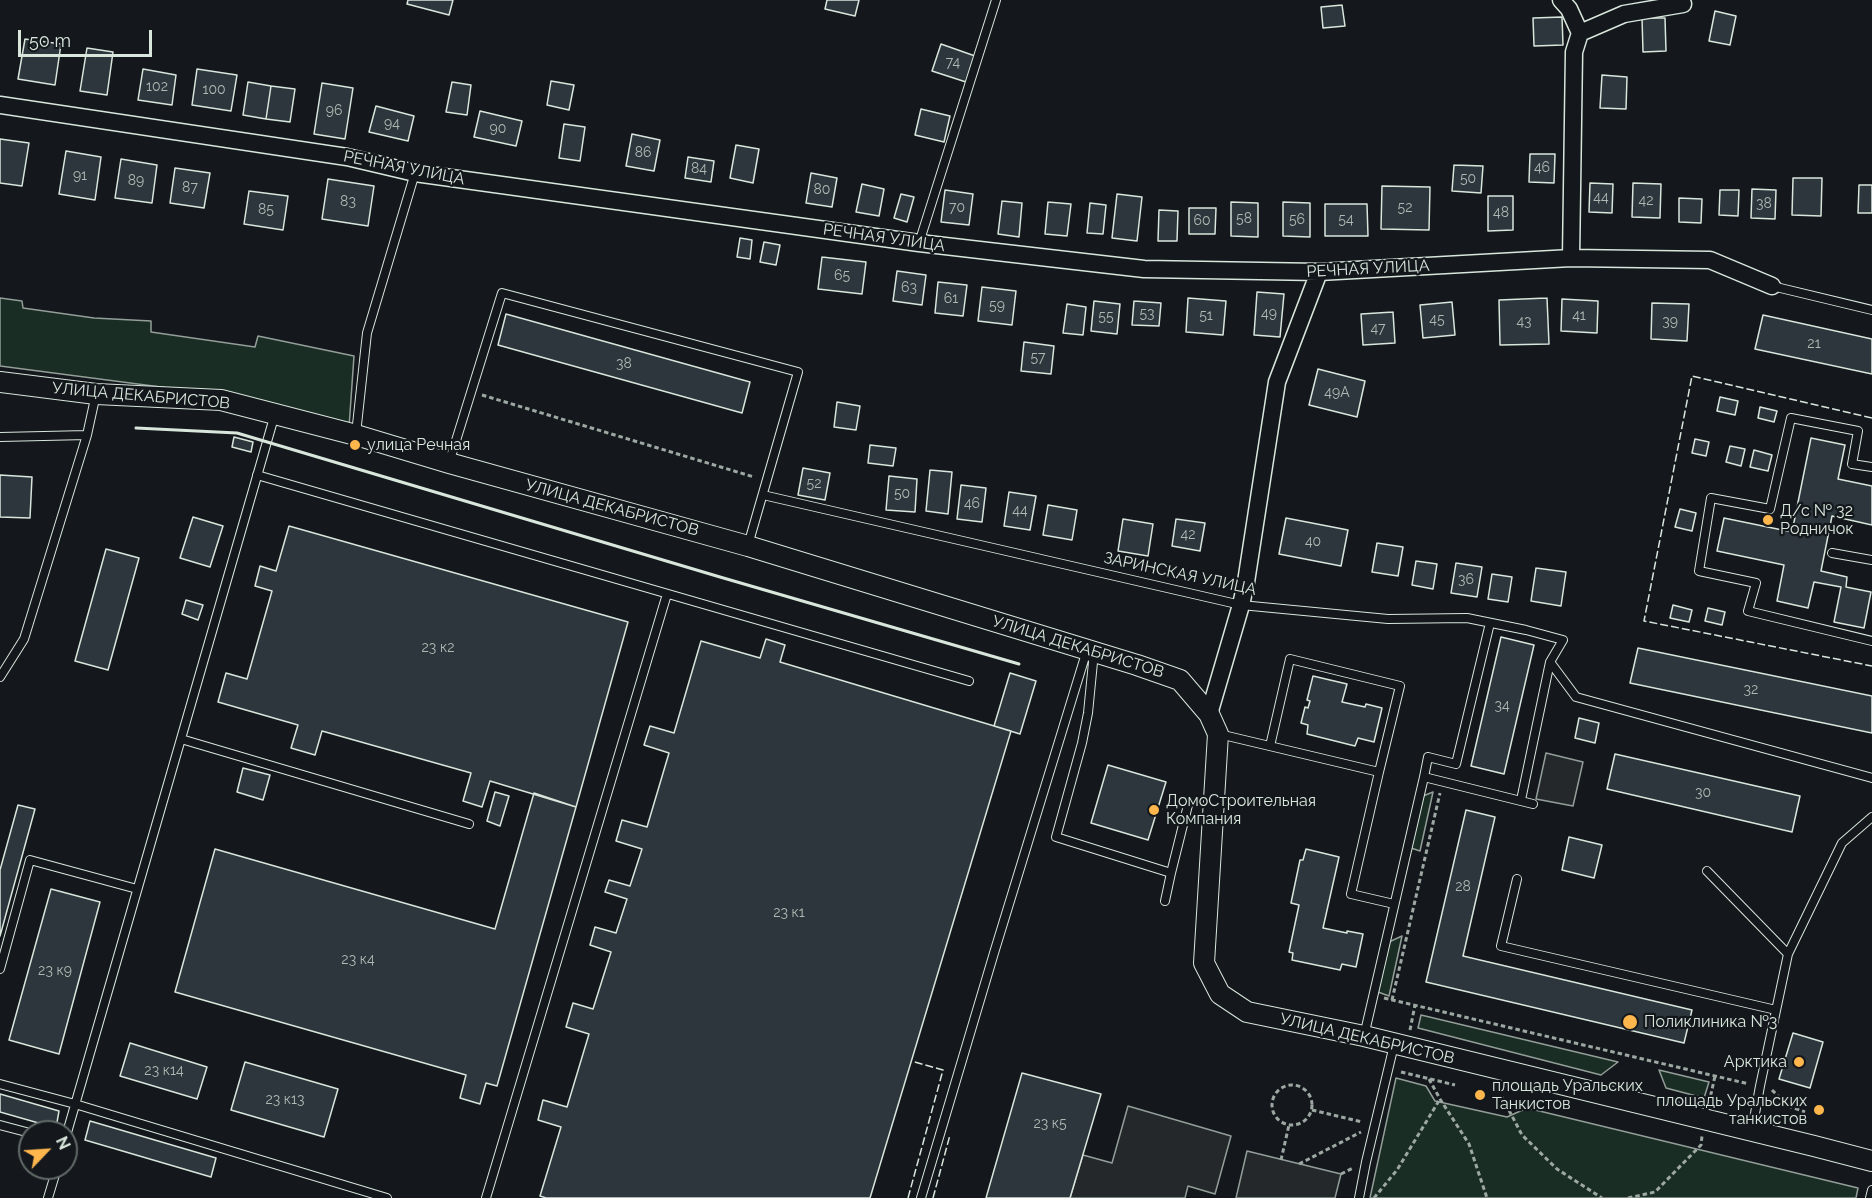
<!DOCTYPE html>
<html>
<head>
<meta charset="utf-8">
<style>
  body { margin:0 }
  #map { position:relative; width:1872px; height:1198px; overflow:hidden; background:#14181c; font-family:Raleway,sans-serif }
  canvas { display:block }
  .north { position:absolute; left:18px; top:1120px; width:60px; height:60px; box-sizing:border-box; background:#14181c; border:2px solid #626a69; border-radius:50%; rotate:65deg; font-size:16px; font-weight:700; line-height:24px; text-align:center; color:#d8e6dc }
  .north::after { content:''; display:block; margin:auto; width:21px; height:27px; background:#ffb74d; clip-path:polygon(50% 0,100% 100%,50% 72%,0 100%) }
  .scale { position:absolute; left:18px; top:30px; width:134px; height:27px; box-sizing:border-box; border:3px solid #d8e6dc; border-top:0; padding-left:8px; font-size:18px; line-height:21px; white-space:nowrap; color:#d8e6dc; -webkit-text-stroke:4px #14181c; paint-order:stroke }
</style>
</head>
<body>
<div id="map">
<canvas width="1872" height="1198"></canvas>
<div class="north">N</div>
<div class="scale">50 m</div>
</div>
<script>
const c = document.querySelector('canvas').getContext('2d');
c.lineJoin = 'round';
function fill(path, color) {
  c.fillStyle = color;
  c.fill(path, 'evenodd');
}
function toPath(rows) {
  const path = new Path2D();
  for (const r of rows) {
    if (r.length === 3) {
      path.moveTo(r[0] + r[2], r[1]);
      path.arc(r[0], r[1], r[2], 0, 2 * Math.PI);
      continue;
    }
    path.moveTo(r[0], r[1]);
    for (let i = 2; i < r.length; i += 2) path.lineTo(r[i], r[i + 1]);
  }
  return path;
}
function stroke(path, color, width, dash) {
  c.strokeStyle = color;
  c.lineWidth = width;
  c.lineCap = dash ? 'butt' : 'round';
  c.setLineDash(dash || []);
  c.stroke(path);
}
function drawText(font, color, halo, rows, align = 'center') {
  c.font = font + ' Raleway,sans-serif';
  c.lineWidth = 4.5;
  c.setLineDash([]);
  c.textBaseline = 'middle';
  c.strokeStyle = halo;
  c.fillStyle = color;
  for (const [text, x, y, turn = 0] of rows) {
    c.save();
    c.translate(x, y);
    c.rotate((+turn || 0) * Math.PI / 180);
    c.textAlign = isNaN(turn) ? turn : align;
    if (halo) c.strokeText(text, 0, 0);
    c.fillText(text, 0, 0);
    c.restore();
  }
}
const green = toPath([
  [0,298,22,301,23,308,94,318,151,321,151,332,255,347,258,336,354,356,349,427,222,395,0,366,0,298],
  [1433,792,1420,851,1411,848,1423,796,1433,792],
  [1402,936,1389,996,1378,992,1389,942,1402,936],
  [1421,1015,1618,1062,1601,1075,1418,1028,1421,1015],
  [1659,1070,1709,1082,1704,1098,1666,1088,1659,1070],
  [1396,1078,1426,1086,1435,1101,1507,1117,1527,1108,1858,1188,1856,1198,1370,1198,1396,1078]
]);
fill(green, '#1a2d24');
stroke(green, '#939e99', 1.5);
const parking = toPath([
  [1546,753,1583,762,1573,806,1536,799,1546,753],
  [1128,1106,1231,1136,1215,1194,1188,1186,1185,1198,1070,1198,1083,1155,1112,1163,1128,1106],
  [1247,1151,1341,1174,1335,1198,1236,1198,1247,1151]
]);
fill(parking, '#24282b');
stroke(parking, '#939e99', 1.5);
const building = toPath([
  [408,0,453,0,449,15,407,4,408,0],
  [827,0,859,0,855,16,825,9,827,0],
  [1342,5,1345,26,1323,28,1321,7,1342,5],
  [1715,11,1736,16,1730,45,1709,41,1715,11],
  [1562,17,1563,45,1534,46,1533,18,1562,17],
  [1642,18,1665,18,1666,51,1643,52,1642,18],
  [25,39,61,44,55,85,18,79,25,39],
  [941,44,975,56,966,82,932,71,941,44],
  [87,48,113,52,107,95,80,91,87,48],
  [143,69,176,75,172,105,138,100,143,69],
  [197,69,237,75,231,111,192,105,197,69],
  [1602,75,1627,77,1626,109,1600,108,1602,75],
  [551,81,574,85,569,110,547,105,551,81],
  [248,82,271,86,266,119,243,115,248,82],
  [452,82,471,85,467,115,446,112,452,82],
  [322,83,353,88,345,139,314,134,322,83],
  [271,86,295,89,290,122,266,119,271,86],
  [376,106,414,116,408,141,369,132,376,106],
  [921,109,950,116,944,142,915,135,921,109],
  [480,111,522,121,516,146,474,137,480,111],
  [564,124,585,127,580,161,559,158,564,124],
  [632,134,660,140,654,171,626,166,632,134],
  [0,139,29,143,22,186,0,183,0,139],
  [736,145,759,149,753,183,730,178,736,145],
  [66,151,101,157,95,200,59,194,66,151],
  [1530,154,1555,154,1554,183,1529,182,1530,154],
  [688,157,714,161,711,182,685,178,688,157],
  [121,159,157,165,152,203,115,198,121,159],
  [1454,165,1483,166,1481,193,1452,191,1454,165],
  [175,168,210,173,204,208,170,203,175,168],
  [811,173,837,178,832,207,806,203,811,173],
  [1793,178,1822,178,1821,216,1792,215,1793,178],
  [328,179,374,186,368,226,322,219,328,179],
  [1590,183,1613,184,1612,213,1589,212,1590,183],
  [1633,183,1661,184,1660,218,1632,217,1633,183],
  [862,184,884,189,879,216,856,212,862,184],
  [1859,185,1872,185,1872,213,1858,213,1859,185],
  [1382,186,1430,187,1429,230,1381,229,1382,186],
  [1752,189,1776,190,1775,219,1751,218,1752,189],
  [945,190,973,194,969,225,941,222,945,190],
  [1720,190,1739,190,1738,216,1719,215,1720,190],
  [249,191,288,196,283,230,244,224,249,191],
  [901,194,914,197,907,222,894,218,901,194],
  [1117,194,1142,197,1137,241,1112,238,1117,194],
  [1488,196,1513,196,1513,230,1488,231,1488,196],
  [1679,198,1702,199,1701,223,1679,222,1679,198],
  [1002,201,1022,203,1019,237,998,234,1002,201],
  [1048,202,1071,204,1067,236,1045,234,1048,202],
  [1231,202,1258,203,1258,237,1231,236,1231,202],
  [1283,202,1310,203,1310,237,1283,236,1283,202],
  [1090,203,1106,205,1103,234,1087,233,1090,203],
  [1325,204,1367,204,1368,236,1325,236,1325,204],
  [1189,208,1216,208,1215,234,1189,234,1189,208],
  [1159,210,1178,211,1177,241,1158,241,1159,210],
  [740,238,752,240,750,259,737,257,740,238],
  [764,242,780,245,776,265,760,262,764,242],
  [822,257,866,262,862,294,818,289,822,257],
  [897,271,926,275,922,305,893,301,897,271],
  [938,282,967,285,963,316,935,313,938,282],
  [982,287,1016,291,1012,325,978,321,982,287],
  [1257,292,1284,294,1280,337,1254,335,1257,292],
  [1188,298,1226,301,1223,335,1186,332,1188,298],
  [1547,298,1549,344,1500,345,1499,300,1547,298],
  [1562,299,1598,301,1597,333,1561,331,1562,299],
  [1094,301,1120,304,1117,334,1091,331,1094,301],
  [1134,301,1161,303,1159,326,1132,325,1134,301],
  [1452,302,1455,335,1423,338,1420,305,1452,302],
  [1652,303,1689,304,1687,341,1651,339,1652,303],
  [1067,304,1086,307,1083,335,1063,333,1067,304],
  [1393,312,1395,343,1363,345,1361,314,1393,312],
  [506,314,750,382,742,413,498,345,506,314],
  [1763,315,1872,339,1872,374,1755,349,1763,315],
  [1024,342,1054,346,1051,374,1021,371,1024,342],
  [1318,369,1365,381,1357,417,1309,405,1318,369],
  [1720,397,1738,401,1735,415,1717,411,1720,397],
  [837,402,860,406,856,430,834,427,837,402],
  [1760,407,1777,411,1774,422,1758,418,1760,407],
  [234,437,253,442,251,452,232,447,234,437],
  [1811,438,1845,445,1838,479,1872,486,1872,525,1832,516,1821,571,1847,577,1846,587,1871,592,1864,628,1834,622,1841,587,1814,582,1808,608,1777,601,1784,565,1717,551,1724,518,1792,532,1811,438],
  [1695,439,1709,442,1706,456,1692,453,1695,439],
  [870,445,896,448,893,466,868,463,870,445],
  [1730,446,1745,449,1741,466,1726,462,1730,446],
  [1754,450,1772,455,1768,471,1750,467,1754,450],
  [803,468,830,473,825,500,798,495,803,468],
  [930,470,952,472,948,514,926,511,930,470],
  [0,475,32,477,30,518,0,517,0,475],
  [889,476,917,479,915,512,886,510,889,476],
  [961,485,986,488,982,522,957,519,961,485],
  [1009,492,1036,496,1030,530,1004,526,1009,492],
  [1048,505,1077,510,1072,540,1043,535,1048,505],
  [1680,509,1696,513,1692,531,1675,527,1680,509],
  [193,517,223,526,210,567,180,558,193,517],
  [1286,518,1348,530,1341,566,1279,554,1286,518],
  [1123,519,1153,524,1148,556,1118,551,1123,519],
  [1176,519,1205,523,1200,551,1172,546,1176,519],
  [289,526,628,622,576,807,490,781,482,807,463,801,471,773,322,731,315,755,291,748,298,725,218,702,226,673,247,679,272,591,255,586,260,566,276,571,289,526],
  [1377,543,1403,547,1398,576,1372,572,1377,543],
  [106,549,139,558,108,670,75,661,106,549],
  [1416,561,1437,564,1433,589,1412,585,1416,561],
  [1456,563,1482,567,1477,597,1451,593,1456,563],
  [1536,568,1566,572,1561,606,1531,601,1536,568],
  [1492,574,1512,577,1508,602,1488,599,1492,574],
  [186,600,203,605,198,620,182,614,186,600],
  [1673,605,1692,610,1689,622,1670,618,1673,605],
  [1708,608,1725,612,1722,625,1705,621,1708,608],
  [1501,637,1534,645,1504,774,1471,766,1501,637],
  [766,639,785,645,780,662,1011,731,870,1198,546,1198,540,1196,561,1127,538,1120,543,1100,567,1107,589,1034,566,1027,573,1003,593,1009,611,952,590,945,595,927,616,933,627,899,605,892,609,880,630,886,642,849,616,841,622,820,647,827,669,753,644,745,650,726,674,733,701,641,760,658,766,639],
  [1638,648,1872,696,1872,733,1630,683,1638,648],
  [1010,673,1036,681,1020,734,994,726,1010,673],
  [1313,676,1347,684,1342,702,1365,707,1366,704,1382,708,1374,742,1358,738,1355,746,1307,734,1308,725,1301,723,1305,707,1308,708,1310,701,1307,700,1313,676],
  [1579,718,1599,723,1595,743,1575,738,1579,718],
  [1615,754,1800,796,1792,832,1607,789,1615,754],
  [1108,765,1166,782,1148,840,1091,823,1108,765],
  [243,768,270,775,263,800,237,792,243,768],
  [495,792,509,796,500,826,487,821,495,792],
  [534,793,576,807,497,1086,486,1083,480,1104,460,1098,466,1075,175,992,215,849,495,929,534,793],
  [18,805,35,809,0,936,0,870,18,805],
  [1466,810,1495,817,1463,956,1692,1010,1684,1043,1426,982,1466,810],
  [1569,837,1602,845,1594,878,1562,870,1569,837],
  [1306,849,1339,857,1323,928,1347,933,1347,931,1363,934,1356,967,1342,964,1340,970,1292,960,1293,953,1289,952,1299,905,1291,903,1300,860,1303,860,1306,849],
  [51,889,100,902,59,1054,9,1040,51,889],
  [1793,1033,1823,1042,1810,1088,1779,1079,1793,1033],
  [130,1043,207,1067,197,1099,120,1076,130,1043],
  [245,1062,338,1089,324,1137,231,1110,245,1062],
  [1022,1073,1101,1094,1070,1198,986,1198,1022,1073],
  [0,1094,59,1111,56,1128,0,1112,0,1094],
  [90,1121,216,1158,211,1177,85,1140,90,1121]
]);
fill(building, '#2c363c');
stroke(building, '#d8e6dc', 1.5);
const service = toPath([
  [919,243,996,0],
  [1772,286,1872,310],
  [356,434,367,333,415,173],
  [0,437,87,435],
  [449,463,502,293,798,372,748,545],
  [1872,467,1852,464,1858,431,1791,418,1770,509,1711,498,1699,571,1756,583,1748,611,1872,641],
  [257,475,969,681],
  [763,495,1241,605,1388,619,1467,618,1526,630,1563,640,1550,662,1576,697,1872,778],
  [1832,553,1872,560],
  [1094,652,1088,713,1082,743,1056,837,1171,873,1188,805],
  [0,677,24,639,87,435,96,394],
  [1219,734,1379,772,1351,894,1394,904],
  [181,739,469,824],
  [1270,746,1290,659,1400,686,1379,772],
  [1424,777,1428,757,1456,764,1490,623],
  [1521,800,1550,662],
  [1707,871,1788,954,1760,1086,1752,1130],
  [1517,879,1501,946,1776,1010],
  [1165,901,1171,873],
  [1788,954,1842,843,1872,817],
  [0,969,30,860,137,889],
  [1364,1036,1424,777,1533,804],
  [0,1084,75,1104,387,1198],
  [0,1125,30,1133],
  [66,1136,275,414],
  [48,1198,57,1168],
  [486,1198,667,594],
  [921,1198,994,953,1087,650],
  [1359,1198,1366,1162,1394,1045],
  [1870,1198,1872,1190]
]);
const minor = toPath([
  [1561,0,1569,9,1580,33],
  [0,105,347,157,415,173,919,243,1144,269,1319,272,1571,258,1710,260,1772,286],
  [1571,258,1574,52,1580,33,1624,14,1683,4],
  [1209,714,1241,605,1246,582,1277,382,1319,272]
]);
const tertiary = toPath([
  [0,382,96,394,221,400,356,435,449,463,748,546,1137,665,1180,680,1209,714,1218,734,1204,963,1220,994,1247,1012,1364,1036,1814,1146,1872,1161]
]);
stroke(service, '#d8e6dc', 10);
stroke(minor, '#d8e6dc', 19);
stroke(tertiary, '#d8e6dc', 22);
stroke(toPath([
  [482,395,754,477],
  [1384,998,1749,1084],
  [1392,1000,1440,793],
  [1410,1030,1415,1005],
  [1401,1072,1455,1085],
  [1429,1079,1440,1099,1469,1144,1487,1198],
  [1292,1105,20],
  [1772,1090,1788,1106,1805,1112],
  [1502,1097,1522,1135,1557,1169,1602,1198],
  [1709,1103,1715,1076],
  [1312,1110,1362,1122],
  [1281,1160,1289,1125],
  [1299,1164,1361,1132],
  [1341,1174,1353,1168],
  [1374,1198,1397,1170,1440,1099],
  [1628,1198,1655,1192,1701,1145,1702,1136]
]), '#9da8a2', 3, [4.5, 3]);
stroke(service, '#14181c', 8);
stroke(minor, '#14181c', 16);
stroke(tertiary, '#14181c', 20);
stroke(toPath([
  [1872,418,1692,376,1644,621,1872,666],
  [908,1198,943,1070,911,1061],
  [933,1198,950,1135]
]), '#d8e6dc', 1.5, [8, 3]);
stroke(toPath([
  [136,428,237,433,720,577,1019,664]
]), '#d8e6dc', 3);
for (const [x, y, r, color] of [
  [355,445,6,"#ffb74d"],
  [1768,520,6,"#ffb74d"],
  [1154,810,6,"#ffb74d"],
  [1630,1022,8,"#ffb74d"],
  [1799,1062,6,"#ffb74d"],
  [1480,1095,6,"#ffb74d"],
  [1819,1110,6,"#ffb74d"]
]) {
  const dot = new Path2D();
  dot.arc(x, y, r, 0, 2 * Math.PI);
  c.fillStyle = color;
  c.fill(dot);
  stroke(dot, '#14181c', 2);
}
drawText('14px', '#adbab4', null, [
  ["74",953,63],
  ["102",157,87],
  ["100",214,90],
  ["96",334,111],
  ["94",392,124],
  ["90",498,129],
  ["86",643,153],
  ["46",1542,168],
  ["84",699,169],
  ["91",80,176],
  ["50",1468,179],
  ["89",136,181],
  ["87",190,188],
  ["80",822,190],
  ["44",1601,198],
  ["42",1646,201],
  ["83",348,202],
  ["38",1764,204],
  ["70",957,208],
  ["52",1405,208],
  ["85",266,210],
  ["48",1501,213],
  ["58",1244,219],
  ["56",1297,220],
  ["54",1346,220],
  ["60",1202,221],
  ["65",842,276],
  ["63",909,288],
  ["61",951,299],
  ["59",997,306],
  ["53",1147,314],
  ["49",1269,314],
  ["51",1206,316],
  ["41",1579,316],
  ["55",1106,317],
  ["45",1437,320],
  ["43",1524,322],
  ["39",1670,322],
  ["47",1378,329],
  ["21",1814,344],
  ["57",1038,358],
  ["38",624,364],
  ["49А",1337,393],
  ["52",814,484],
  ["50",902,494],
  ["46",972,504],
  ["44",1020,511],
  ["42",1188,535],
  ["40",1313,542],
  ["36",1466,580],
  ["23 к2",438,648],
  ["32",1751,690],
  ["34",1502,706],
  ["30",1703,793],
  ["28",1463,887],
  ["23 к1",789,913],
  ["23 к4",358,960],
  ["23 к9",55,971],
  ["23 к14",164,1071],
  ["23 к13",285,1100],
  ["23 к5",1050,1124]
]);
drawText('16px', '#d8e6dc', '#14181c', [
  ["РЕЧНАЯ УЛИЦА",404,168,11],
  ["РЕЧНАЯ УЛИЦА",884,238,8],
  ["РЕЧНАЯ УЛИЦА",1368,269,-3],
  ["УЛИЦА ДЕКАБРИСТОВ",141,396,5],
  ["УЛИЦА ДЕКАБРИСТОВ",612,508,15],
  ["ЗАРИНСКАЯ УЛИЦА",1180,574,12],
  ["УЛИЦА ДЕКАБРИСТОВ",1078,647,17],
  ["УЛИЦА ДЕКАБРИСТОВ",1367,1039,13]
]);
drawText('16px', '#d8e6dc', '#14181c', [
  ["улица Речная",367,445],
  ["Д/с № 32",1780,511],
  ["Родничок",1780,529],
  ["ДомоСтроительная",1166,801],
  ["Компания",1166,819],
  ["Поликлиника №3",1644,1022],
  ["Арктика",1787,1062,"right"],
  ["площадь Уральских",1492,1086],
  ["Танкистов",1492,1104],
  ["площадь Уральских",1807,1101,"right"],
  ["танкистов",1807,1119,"right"]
], 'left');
</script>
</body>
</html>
